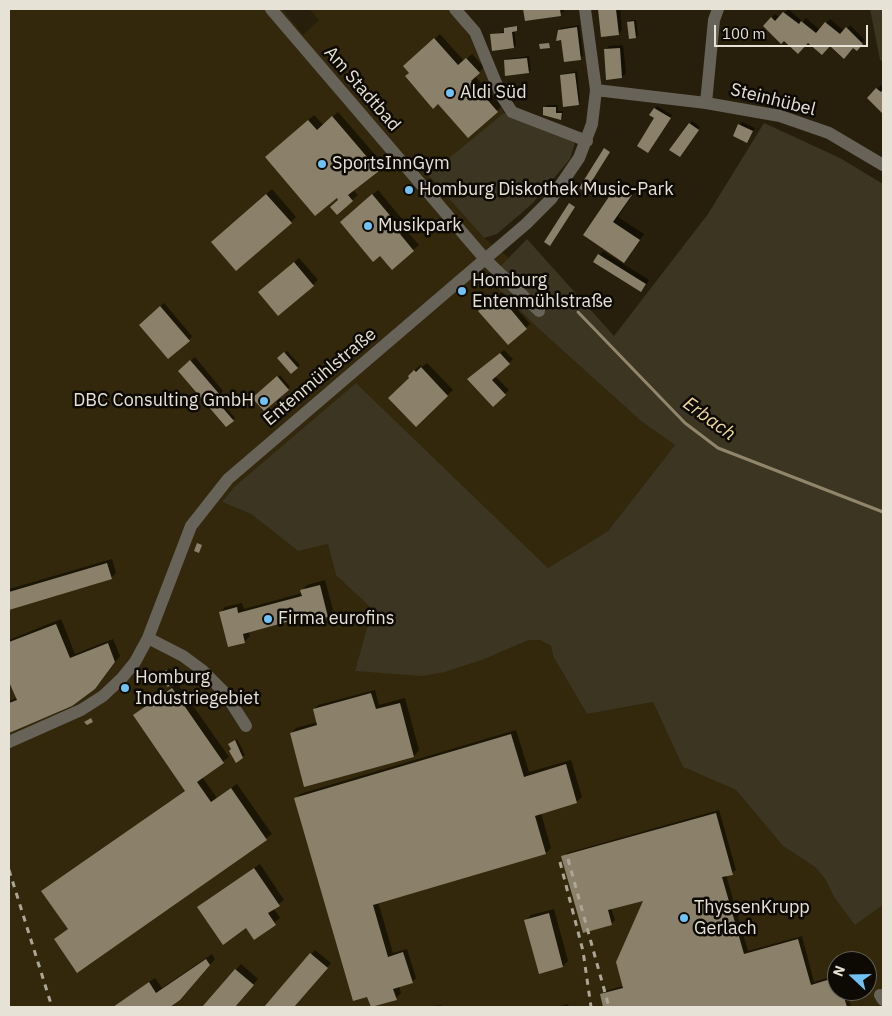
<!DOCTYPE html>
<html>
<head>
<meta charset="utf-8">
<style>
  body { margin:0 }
  #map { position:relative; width:892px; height:1016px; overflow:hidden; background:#271f0b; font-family:"IBM Plex Sans",sans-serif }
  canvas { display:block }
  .frame { position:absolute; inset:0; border:10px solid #e6e2d5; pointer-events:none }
  .north { position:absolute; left:827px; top:951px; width:50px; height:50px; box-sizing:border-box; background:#0d0a03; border:1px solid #646057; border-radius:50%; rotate:291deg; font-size:14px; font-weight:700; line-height:20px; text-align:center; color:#e6e2d5 }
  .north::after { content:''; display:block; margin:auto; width:18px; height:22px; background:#72c1f5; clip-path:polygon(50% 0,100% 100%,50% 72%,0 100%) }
  .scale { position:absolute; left:714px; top:25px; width:154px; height:22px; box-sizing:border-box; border:2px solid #e6e2d5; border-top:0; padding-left:6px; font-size:15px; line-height:18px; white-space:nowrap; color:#e6e2d5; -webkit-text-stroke:4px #0d0a03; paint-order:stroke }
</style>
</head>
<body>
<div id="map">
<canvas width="892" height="1016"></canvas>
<div class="frame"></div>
<div class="north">N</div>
<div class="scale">100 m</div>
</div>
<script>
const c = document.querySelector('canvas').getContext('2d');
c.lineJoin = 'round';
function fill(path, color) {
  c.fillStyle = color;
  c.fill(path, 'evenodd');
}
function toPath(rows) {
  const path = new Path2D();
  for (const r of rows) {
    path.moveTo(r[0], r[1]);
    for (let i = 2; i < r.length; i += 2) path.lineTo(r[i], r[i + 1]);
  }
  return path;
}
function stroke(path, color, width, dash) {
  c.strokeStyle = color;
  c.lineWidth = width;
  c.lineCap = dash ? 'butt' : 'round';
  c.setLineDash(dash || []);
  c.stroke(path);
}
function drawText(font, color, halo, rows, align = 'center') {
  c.font = font + ' "IBM Plex Sans",sans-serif';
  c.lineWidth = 5;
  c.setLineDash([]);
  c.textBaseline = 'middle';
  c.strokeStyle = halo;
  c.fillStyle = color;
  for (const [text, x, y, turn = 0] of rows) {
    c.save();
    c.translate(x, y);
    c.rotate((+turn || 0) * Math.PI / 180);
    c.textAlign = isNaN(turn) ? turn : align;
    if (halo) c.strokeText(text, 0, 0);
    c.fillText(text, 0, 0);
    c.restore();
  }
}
fill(toPath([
  [9,9,282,9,303,35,319,20,309,9,447,9,460,23,470,37,504,113,428,175,484,238,509,258,489,280,540,330,641,421,675,445,608,531,548,568,356,383,234,487,222,502,251,514,298,551,328,544,336,575,372,609,355,671,445,672,482,660,529,640,540,640,551,646,553,656,587,714,653,702,683,767,736,790,783,846,815,867,826,880,834,897,856,924,883,905,883,1007,9,1007],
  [837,961,867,961,867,991,837,991]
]), '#33280c');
fill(toPath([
  [870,9,883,9,883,62,880,60],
  [504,113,575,143,570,159,533,203,497,234,484,238,428,175],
  [764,123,840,158,883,184,883,905,855,925,834,897,826,880,815,867,783,846,736,790,683,767,653,702,587,714,553,656,551,646,540,640,529,640,482,660,445,672,423,676,355,671,372,609,336,575,328,544,298,551,251,514,222,502,234,487,356,383,548,568,608,531,675,445,641,421,540,330,488,279,527,239,614,336,708,214]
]), '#3c3521');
fill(toPath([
  [525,9,564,9,564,11,560,14,526,20],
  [601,9,614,9,614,11,620,9,622,30,618,34,599,10],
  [788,9,803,22,806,18,820,30,830,19,844,31,850,25,865,40,857,49,853,46,808,41,798,52,772,18,775,14,780,18],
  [631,20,636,20,638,35,636,37,628,23],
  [579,25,583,56,565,61,559,30,561,28],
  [517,26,517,29,514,30,516,45,513,47,492,35,505,31,506,27],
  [440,34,464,61,472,54,484,67,475,76,502,106,497,111,411,72,410,61],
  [623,45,626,73,622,77,605,50,609,46],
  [529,56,531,70,528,72,505,61,507,59],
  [577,71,580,101,578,104,561,75],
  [881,85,883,87,883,112,869,98],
  [547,105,558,105,558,111,563,111,563,117,561,119,545,107],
  [657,106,672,115,650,149,656,118,651,115],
  [338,112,384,165,353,190,358,195,337,213,340,199,272,152,314,115,323,125],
  [692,121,700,127,682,154,671,149],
  [742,122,755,128,747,141,734,135],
  [623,181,636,190,618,217,644,234,624,261,585,234],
  [272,189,296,217,291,222,217,237],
  [378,190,407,225,404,228,419,245,392,268,346,217],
  [603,251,649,280,645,287,641,290,595,261],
  [299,258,318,280,278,315,265,287],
  [502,292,530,324,508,343,484,307],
  [164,303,192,336,189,340,144,321],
  [504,350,513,359,495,376,509,390,493,405,469,379],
  [287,351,300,365,291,373,279,358],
  [195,357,223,391,217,397,235,418,226,425,183,367],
  [427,363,453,390,416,425,409,376,420,365,422,367],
  [280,375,290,387,264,409,254,398],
  [112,559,116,573,111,578,9,609,9,589],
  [325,580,333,610,328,616,311,620,309,614,248,631,250,636,244,642,220,613,225,607,242,603,244,609,302,593,302,590,307,585],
  [61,619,75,654,113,639,120,656,100,683,71,705,9,731,9,701,17,698,11,680,9,681,9,640],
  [169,668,177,675,168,685,160,679],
  [177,683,229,757,202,777,217,798,237,784,272,834,77,971,55,939,68,929,43,891,186,790,134,715],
  [375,690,379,705,405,698,419,750,414,756,291,733,296,728,318,722,314,709,318,705],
  [516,730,529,772,571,760,582,797,576,802,541,813,551,848,546,853,378,902,393,953,407,949,416,978,412,982,399,986,401,993,396,998,295,799,300,794],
  [237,739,245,755,237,761,232,742],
  [719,810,736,870,726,875,748,951,802,936,814,982,837,975,837,991,846,991,851,1007,605,1007,601,995,605,991,623,986,645,899,611,908,615,920,611,924,563,857,567,853],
  [260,864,284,900,273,908,280,918,254,938,247,927,204,902],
  [554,909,568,961,563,966,526,920,531,915],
  [315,950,331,963,293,1007,266,1007],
  [212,954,215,959,185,994,168,1007,113,1007,155,978,162,988],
  [241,964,258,979,234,1007,203,1007],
  [568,1004,569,1007,556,1007],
  [441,1005,442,1007,421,1007]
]), '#0007');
stroke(toPath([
  [578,312,685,423,718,448,883,512]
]), '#91866b', 3);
fill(toPath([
  [523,9,560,9,561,16,525,21],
  [598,9,616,9,619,35,601,37],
  [783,12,799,24,801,21,816,33,825,22,840,34,846,27,863,44,857,51,853,48,844,59,830,46,822,55,808,43,798,54,784,41,781,44,763,26,771,17,775,21],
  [634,21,636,38,629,39,627,22],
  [517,26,517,31,512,32,514,48,492,51,490,34,504,33,504,28],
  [577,27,581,60,564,62,561,40,556,41,558,30],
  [434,38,458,65,466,58,480,73,471,81,498,112,468,138,438,104,433,109,405,76,409,73,403,66],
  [549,43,550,48,540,49,539,44],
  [620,48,622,78,606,80,604,49],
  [527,58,529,73,505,76,504,60],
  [575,73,579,105,563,107,560,75],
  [876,88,881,92,883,89,883,114,867,98],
  [543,107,556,107,556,113,562,113,561,120,543,115],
  [654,108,671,118,648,153,637,146,654,118,649,115],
  [332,116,379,171,348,195,353,201,337,215,330,207,338,200,337,198,315,216,265,157,308,120,317,130],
  [689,123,699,130,680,157,669,150],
  [738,124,753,131,747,143,733,136],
  [604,148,610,152,585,192,579,188],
  [617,185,632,195,613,222,640,240,624,263,583,235],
  [266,194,292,223,236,271,211,242],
  [372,194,403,231,400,234,414,251,392,270,380,256,373,262,340,222],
  [569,203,575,207,550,246,544,242],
  [598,254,646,284,641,292,593,262],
  [294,262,314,286,278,316,258,292],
  [498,294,527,329,508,345,478,311],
  [160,306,190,341,168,359,139,325],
  [284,352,298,368,291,374,277,358],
  [500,353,510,364,492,380,506,395,493,407,467,379],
  [190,360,221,396,216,400,234,421,226,427,178,371],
  [421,367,448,396,416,427,388,398,409,378,408,376,414,370,416,372],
  [277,376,289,390,264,411,252,398],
  [197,543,202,545,199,553,194,551],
  [107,563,112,579,9,610,9,592],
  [320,585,328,617,310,622,308,616,243,634,245,643,228,647,219,612,237,607,238,613,302,596,300,590],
  [56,624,70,658,108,643,115,662,95,689,72,706,9,733,9,703,17,700,9,682,9,642],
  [166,670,176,678,168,687,158,679],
  [172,688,224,763,197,782,211,802,231,788,267,840,77,973,54,939,68,929,41,891,185,791,133,715],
  [371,693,376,709,400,703,414,757,304,787,290,733,317,725,313,709],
  [91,718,93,722,87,725,84,722],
  [511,734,524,777,566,764,577,803,535,816,546,854,373,905,388,957,403,952,413,983,393,989,397,1000,371,1007,367,997,353,1001,294,798],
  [235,740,243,758,236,763,229,751,231,749,228,744],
  [716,813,733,875,722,877,744,954,798,939,811,985,837,977,837,991,842,991,847,1007,603,1007,600,994,623,988,616,962,643,901,608,910,612,925,583,933,561,856],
  [254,868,280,906,268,913,276,925,254,940,246,928,223,945,197,907],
  [549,913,563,967,539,974,524,920],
  [310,953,328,968,294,1007,264,1007],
  [206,959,210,965,180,1000,170,1007,113,1007,149,982,156,993],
  [235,969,254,985,235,1007,202,1007]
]), '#8b816a');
stroke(toPath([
  [271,9,485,259,539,311],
  [455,9,475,32,501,95,512,112,587,141],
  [596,90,706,103,780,116,829,133,883,165],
  [706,103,714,20,718,9],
  [148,638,183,656,202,670,225,693,246,726],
  [9,742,81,710,103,696,122,678,135,662,148,638,191,526,228,479,526,224,551,199,579,158,592,124,596,90,585,9],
  [880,995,883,1000]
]), '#676359', 12);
stroke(toPath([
  [568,859,609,1007],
  [560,862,583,951,591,1007],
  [9,870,52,1007]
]), '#aca697', 3, [6, 6]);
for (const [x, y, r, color] of [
  [450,93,5,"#72c1f5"],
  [322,164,5,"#72c1f5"],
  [409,190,5,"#72c1f5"],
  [368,226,5,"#72c1f5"],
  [462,291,5,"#72c1f5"],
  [264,401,5,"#72c1f5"],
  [268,619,5,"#72c1f5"],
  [125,688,5,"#72c1f5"],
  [684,918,5,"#72c1f5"]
]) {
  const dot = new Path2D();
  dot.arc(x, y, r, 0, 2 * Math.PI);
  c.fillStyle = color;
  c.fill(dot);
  stroke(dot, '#0d0a03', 2);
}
drawText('18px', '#e6e2d5', '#0d0a03', [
  ["Am Stadtbad",362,89,49],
  ["Steinhübel",773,100,14],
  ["Entenmühlstraße",320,377,-40]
]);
drawText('18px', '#e6e2d5', '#0d0a03', [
  ["Aldi Süd",460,93],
  ["SportsInnGym",332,164],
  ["Homburg Diskothek Music-Park",419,190],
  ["Musikpark",378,226],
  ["Homburg",472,281],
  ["Entenmühlstraße",472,302],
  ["DBC Consulting GmbH",254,401,"right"],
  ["Firma eurofins",278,619],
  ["Homburg",135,678],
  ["Industriegebiet",135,699],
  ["ThyssenKrupp",694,908],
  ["Gerlach",694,929]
], 'left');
drawText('italic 19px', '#f0d89b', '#0d0a03', [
  ["Erbach",709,419,36]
]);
</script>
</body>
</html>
